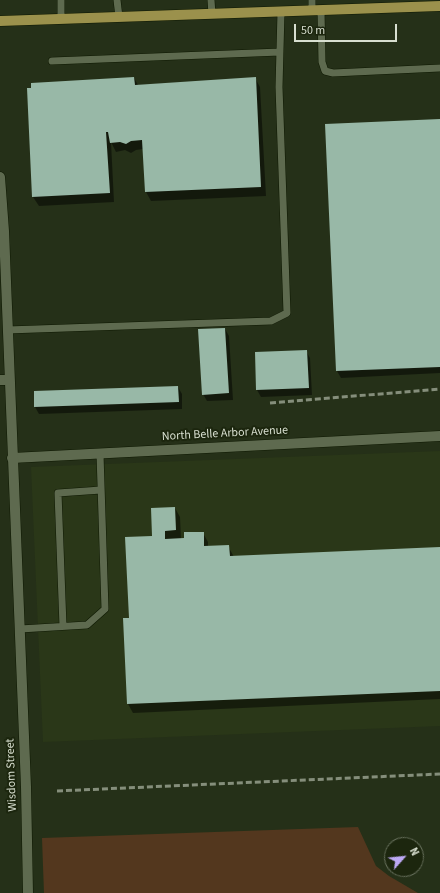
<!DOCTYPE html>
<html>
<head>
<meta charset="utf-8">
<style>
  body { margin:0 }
  #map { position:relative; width:440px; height:893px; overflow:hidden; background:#253018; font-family:"Source Sans 3",sans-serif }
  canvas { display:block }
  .north { position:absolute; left:384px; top:837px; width:40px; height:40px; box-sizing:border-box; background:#1c260e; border:1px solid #67705c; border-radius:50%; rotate:63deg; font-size:11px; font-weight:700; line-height:16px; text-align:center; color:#d8dfd0 }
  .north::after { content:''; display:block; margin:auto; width:14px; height:18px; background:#bda9f5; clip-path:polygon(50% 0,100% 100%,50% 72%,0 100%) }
  .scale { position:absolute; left:294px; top:24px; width:103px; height:18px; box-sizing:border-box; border:2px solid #d8dfd0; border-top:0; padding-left:5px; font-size:12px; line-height:14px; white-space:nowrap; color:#d8dfd0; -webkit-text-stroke:3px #1c260e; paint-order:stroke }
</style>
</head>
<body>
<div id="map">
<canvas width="440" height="893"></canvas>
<div class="north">N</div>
<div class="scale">50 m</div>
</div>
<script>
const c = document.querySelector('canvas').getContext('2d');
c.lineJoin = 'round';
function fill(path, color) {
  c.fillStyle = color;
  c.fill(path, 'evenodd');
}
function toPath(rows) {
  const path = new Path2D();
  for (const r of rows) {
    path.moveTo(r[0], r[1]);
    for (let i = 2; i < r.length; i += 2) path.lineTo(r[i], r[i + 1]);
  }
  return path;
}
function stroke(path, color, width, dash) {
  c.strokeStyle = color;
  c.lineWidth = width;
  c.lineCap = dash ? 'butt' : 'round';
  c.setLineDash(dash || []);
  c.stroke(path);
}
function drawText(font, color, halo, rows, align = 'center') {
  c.font = font + ' "Source Sans 3",sans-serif';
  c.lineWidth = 4;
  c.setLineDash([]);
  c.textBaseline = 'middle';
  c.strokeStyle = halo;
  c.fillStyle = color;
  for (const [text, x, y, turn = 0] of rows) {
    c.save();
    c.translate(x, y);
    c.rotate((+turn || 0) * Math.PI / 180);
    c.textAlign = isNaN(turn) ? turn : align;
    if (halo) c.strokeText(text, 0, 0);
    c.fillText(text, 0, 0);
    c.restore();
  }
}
fill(toPath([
  [440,451,440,726,43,742,31,467]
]), '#2a3718');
fill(toPath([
  [358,827,376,866,389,876,418,893,44,893,42,838]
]), '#53371e');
fill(toPath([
  [134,78,138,85,255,78,260,87,266,196,151,201,146,192,143,149,136,150,131,153,125,150,116,152,111,142,114,202,39,206,33,197],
  [440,120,440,373,341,378,337,371],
  [225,329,229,336,233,400,207,401,203,394],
  [306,351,310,358,312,395,261,397,257,390,256,353],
  [178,387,182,394,182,409,39,414,35,407],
  [175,508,180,517,181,539,203,533,208,542,208,546,228,546,234,557,440,548,440,699,133,713,128,704,130,619,153,537]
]), '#0007');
fill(toPath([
  [134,77,135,85,256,77,261,187,145,192,142,140,131,141,126,144,120,142,110,143,108,132,106,132,110,193,32,197,27,88,31,88,31,83],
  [440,119,440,367,336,371,325,124],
  [225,328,229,393,202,395,198,329],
  [307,350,309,388,256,390,255,352],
  [178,386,179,402,34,407,34,391],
  [175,507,176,530,165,531,165,539,184,538,184,532,204,532,204,546,229,545,230,556,440,547,440,691,127,704,123,618,129,618,125,537,152,536,151,508]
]), '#98b8a7');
const service = toPath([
  [117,0,119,17],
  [211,0,212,14],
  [312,0,312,11],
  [321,10,322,62,325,71,333,73,440,68],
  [61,19,61,0],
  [52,61,280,52],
  [7,330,271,321,287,313,279,87,281,12],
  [63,626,58,493,101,490],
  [20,629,87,625,105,609,100,454]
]);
const minor = toPath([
  [0,380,9,380],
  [12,458,440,436]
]);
const tertiary = toPath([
  [0,177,4,231,26,787,28,893]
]);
const primary = toPath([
  [0,21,440,6]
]);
stroke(service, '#0e1802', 8);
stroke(minor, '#0e1802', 11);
stroke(tertiary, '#0e1802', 11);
stroke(primary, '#0e1802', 11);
stroke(service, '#5e6a4f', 7);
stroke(minor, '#5e6a4f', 10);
stroke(tertiary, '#5e6a4f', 10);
stroke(primary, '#9b914c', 10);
stroke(toPath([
  [270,403,440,389],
  [57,791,440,774]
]), '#858e7b', 3, [6, 3]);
drawText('12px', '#d8dfd0', '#1c260e', [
  ["North Belle Arbor Avenue",225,434,-3],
  ["Wisdom Street",12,775,-92]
]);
</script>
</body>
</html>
